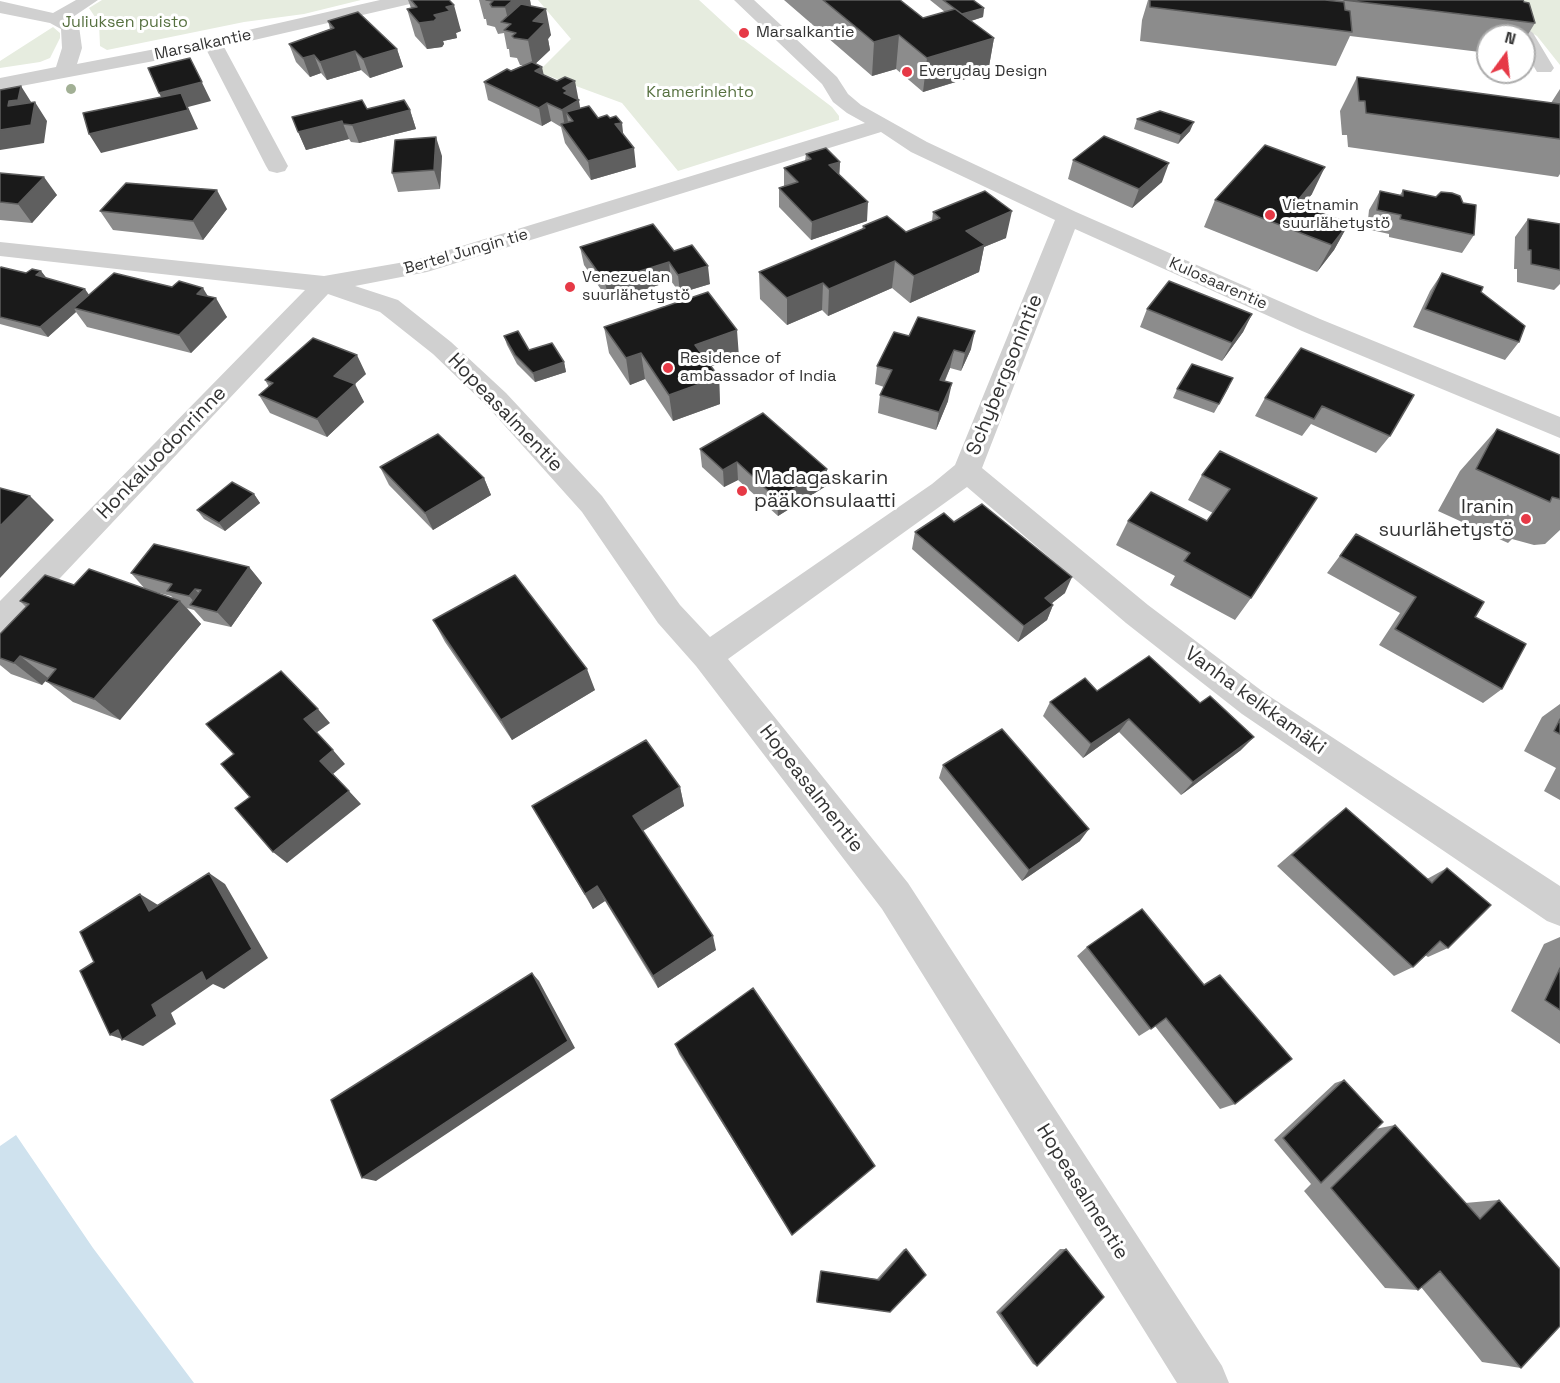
<!DOCTYPE html>
<html>
<head>
<meta charset="utf-8">
<style>
  body { margin:0 }
  #map { position:relative; width:1560px; height:1383px; overflow:hidden; background:#fff; font-family:"Space Grotesk",sans-serif }
  canvas { display:block }
  .north { position:absolute; left:1476px; top:24px; width:60px; height:60px; box-sizing:border-box; background:#fff; border:2px solid #adadad; border-radius:50%; rotate:15deg; font-size:16px; font-weight:700; line-height:24px; text-align:center; color:#333 }
  .north::after { content:''; display:block; margin:auto; width:21px; height:27px; background:#e63946; clip-path:polygon(50% 0,100% 100%,50% 72%,0 100%) }
</style>
</head>
<body>
<div id="map">
<canvas width="1560" height="1383"></canvas>
<div class="north">N</div>
</div>
<script>
const c = document.querySelector('canvas').getContext('2d');
c.lineJoin = 'round';
function fill(path, color) {
  c.fillStyle = color;
  c.fill(path, 'evenodd');
}
function toPath(rows) {
  const path = new Path2D();
  for (const r of rows) {
    path.moveTo(r[0], r[1]);
    for (let i = 2; i < r.length; i += 2) path.lineTo(r[i], r[i + 1]);
  }
  return path;
}
function stroke(path, color, width, dash) {
  c.strokeStyle = color;
  c.lineWidth = width;
  c.lineCap = dash ? 'butt' : 'round';
  c.setLineDash(dash || []);
  c.stroke(path);
}
function drawText(font, color, halo, rows, align = 'center') {
  c.font = font + ' "Space Grotesk",sans-serif';
  c.lineWidth = 6;
  c.setLineDash([]);
  c.textBaseline = 'middle';
  c.strokeStyle = halo;
  c.fillStyle = color;
  for (const [text, x, y, turn = 0] of rows) {
    c.save();
    c.translate(x, y);
    c.rotate((+turn || 0) * Math.PI / 180);
    c.textAlign = isNaN(turn) ? turn : align;
    if (halo) c.strokeText(text, 0, 0);
    c.fillText(text, 0, 0);
    c.restore();
  }
}
fill(toPath([
  [102,0,361,0,304,14,244,22,107,50,100,46,99,23,89,8],
  [538,0,699,0,736,34,832,107,839,116,839,120,678,171,622,103,538,72,571,39],
  [1348,0,1560,0,1560,65,1537,36,1520,26],
  [53,27,60,33,60,38,50,58,40,62,0,68,0,61]
]), '#e6ecdf');
fill(toPath([
  [16,1135,93,1248,194,1383,0,1383,0,1146]
]), '#cfe2ee');
fill(toPath([
  [76,0,98,0,70,19,79,26,82,48,77,64,213,38,380,0,413,0,410,4,224,47,288,166,285,171,277,173,269,171,266,166,207,51,0,90,0,78,56,67,62,48,61,29,50,23,0,13,0,1,53,13,76,0],
  [734,0,754,0,837,77,848,94,861,105,927,142,1076,212,1320,319,1560,417,1560,438,1302,331,1075,229,982,468,1148,605,1266,694,1560,886,1560,926,1547,921,1242,714,1126,623,967,487,728,659,908,883,1222,1366,1229,1383,1177,1383,882,909,696,666,658,623,582,512,488,407,433,354,380,312,328,294,11,630,0,634,0,601,305,290,0,256,0,242,324,276,416,260,865,123,847,113,833,102,822,84,734,0],
  [881,132,911,152,1055,220,955,465,932,484,710,637,680,605,602,496,506,393,451,342,398,300,355,286,427,272,881,132],
  [1512,20,1519,22,1533,33,1554,68,1551,72,1537,72,1524,50,1524,36,1513,36,1503,26,1505,22,1512,20]
]), '#d0d0d0');
c.fillStyle = '#a2b095';
for (const [x, y] of [
  [71,89]
]) {
  c.beginPath();
  c.arc(x, y, 5, 0, 2 * Math.PI);
  c.fill();
}
fill(toPath([
  [408,0,449,0,461,31,456,33,457,38,443,41,444,44,442,47,427,49,415,36,407,9,411,8],
  [479,0,530,0,531,6,551,35,548,39,550,50,535,64,544,75,579,100,580,108,598,118,623,135,636,167,591,180,565,143,561,127,551,121,542,126,488,100,484,82,524,65,520,65,517,58,510,57,509,49,507,49,504,33,498,34,495,27,487,25,486,19,484,19],
  [784,0,900,0,923,18,945,12,930,0,973,0,984,8,983,17,971,21,994,38,988,72,923,92,896,69,872,76],
  [1148,0,1523,0,1535,23,1524,41,1524,36,1488,36,1488,53,1350,36,1336,66,1140,41,1142,20],
  [328,21,397,49,403,67,370,78,361,70,327,80,321,73,310,77,296,62,289,44,330,29],
  [1357,77,1551,103,1560,89,1560,174,1558,177,1348,147,1347,135,1342,135,1340,111],
  [367,109,410,110,416,129,359,143,351,142,349,139,306,150,292,117],
  [1137,119,1190,131,1178,144,1134,129],
  [806,154,840,162,839,175,867,221,811,240,779,207,779,188,784,186,784,168,805,161],
  [442,156,440,189,398,192,392,173],
  [1073,160,1162,182,1132,208,1068,179],
  [0,173,57,195,32,223,0,220],
  [1403,190,1474,235,1462,253,1389,237,1389,234,1367,229,1369,210,1380,191,1400,195],
  [1312,194,1302,206,1349,223,1334,250,1317,272,1204,227,1215,200],
  [227,209,203,240,113,230,100,211],
  [933,212,1006,238,984,247,979,272,910,303,892,288,828,316,822,310,787,325,760,299,759,272,862,230,863,226,906,232,932,221],
  [1528,219,1560,224,1560,284,1554,290,1517,282,1517,269,1514,269,1515,237],
  [580,247,674,251,710,284,680,293,671,281,609,301,584,265],
  [0,268,26,273,41,271,47,279,89,295,208,296,227,317,191,353,87,327,76,312,48,337,0,324],
  [1442,273,1481,292,1519,342,1505,360,1413,327,1430,291],
  [1147,309,1252,314,1243,332,1222,361,1140,327],
  [604,327,739,357,711,366,719,377,720,404,673,421,645,379,630,385,609,353],
  [504,336,529,350,564,362,566,372,535,382,517,364,507,345],
  [909,336,971,349,961,371,950,368,945,381,948,401,936,430,878,413,880,395,884,387,875,384,877,366],
  [366,374,354,384,364,402,327,437,270,413,259,395,269,387,265,380],
  [1229,387,1214,413,1173,398,1177,389],
  [1414,395,1390,436,1376,453,1311,424,1302,436,1255,416,1265,398],
  [1497,429,1560,455,1560,530,1545,544,1534,545,1512,539,1508,543,1438,511,1460,471],
  [700,449,827,469,826,486,778,516,738,480,724,487,702,467],
  [380,467,484,478,491,495,433,530,389,485],
  [1202,475,1317,498,1251,598,1235,620,1170,585,1175,576,1116,545,1128,521,1207,521,1213,513,1188,500],
  [254,494,260,503,225,531,204,519,197,510],
  [954,522,1065,593,1052,603,1053,605,1047,620,1018,642,912,549,915,532],
  [1356,534,1502,689,1483,703,1379,645,1400,613,1327,573],
  [249,567,262,583,231,627,204,621,194,610,187,608,201,624,120,720,73,702,46,681,48,678,42,685,11,674,0,665,0,634,26,607,20,601,74,585,145,589,131,573],
  [151,591,171,596,174,599],
  [433,620,595,690,512,740,445,642],
  [1097,691,1241,750,1181,795,1119,732,1083,758,1043,716,1050,702],
  [1560,704,1560,800,1544,791,1556,768,1524,751,1542,717],
  [943,765,1080,841,1022,881,939,778],
  [680,787,684,806,643,831,716,950,658,988,605,901,593,909,532,806],
  [1346,808,1427,879,1447,868,1448,948,1428,957,1425,955,1413,967,1394,976,1277,866,1330,820],
  [1560,937,1560,1044,1511,1011,1544,944],
  [1087,947,1204,985,1220,975,1235,1104,1220,1109,1155,1026,1139,1036,1077,956],
  [675,1044,875,1166,792,1235,679,1054],
  [1344,1080,1375,1129,1395,1125,1465,1203,1499,1200,1521,1368,1482,1362,1421,1287,1418,1290,1385,1288,1304,1191,1311,1184,1274,1140,1335,1083],
  [904,1249,906,1249,890,1312,817,1302,816,1301,820,1271,877,1279],
  [1060,1249,1066,1249,1037,1366,1033,1364,996,1312]
]), '#8c8c8c');
fill(toPath([
  [513,0,530,0,531,6,511,24,509,24,505,7],
  [454,5,461,31,456,33,457,38,443,41,444,44,442,47,427,49,419,23,434,15,446,7],
  [984,8,983,17,961,24,962,14],
  [546,9,551,35,548,39,550,50,533,66,528,40,533,21],
  [899,35,896,69,872,76,874,42],
  [994,38,988,72,923,92,927,58],
  [397,49,403,67,370,78,363,59],
  [355,51,361,70,327,80,320,62],
  [314,55,321,73,310,77,303,58],
  [190,58,211,101,188,107,198,129,101,153,89,134,169,112,159,93],
  [542,67,546,85,535,71],
  [575,81,582,118,573,121,566,112,569,126,565,128,562,110,563,88],
  [21,86,33,105,8,106,9,101],
  [35,102,47,121,44,143,0,150,0,130],
  [547,103,551,121,542,126,539,108],
  [410,110,416,129,359,143,352,125],
  [342,121,349,139,306,150,298,132],
  [1194,122,1190,131,1178,144,1181,135],
  [622,123,624,141,615,124],
  [436,137,442,156,440,189,434,170],
  [634,148,636,167,591,180,588,161],
  [840,162,839,180,829,165],
  [1169,163,1162,182,1132,208,1139,189],
  [1325,167,1312,194,1285,227,1295,204],
  [44,177,57,195,32,223,18,204],
  [217,190,227,209,203,240,193,221],
  [868,202,867,221,811,240,812,222],
  [1012,211,1006,238,984,247,979,272,910,303,914,276,966,231],
  [1349,223,1334,250,1317,272,1332,245],
  [895,261,892,288,828,316,829,289],
  [669,262,671,281,609,301,605,282],
  [708,266,710,284,680,293,678,275],
  [41,271,48,280,36,275],
  [823,283,822,310,787,325,787,298],
  [203,288,212,303,216,298,227,317,191,353,179,335,197,294],
  [85,289,92,299,74,308,76,312,48,337,40,327],
  [1252,314,1243,332,1222,361,1232,343],
  [737,330,739,357,697,371,695,345],
  [975,331,971,349,961,371,965,353],
  [954,350,950,368,937,398,940,380],
  [641,353,645,379,630,385,626,358],
  [357,355,366,374,344,394,334,376],
  [564,362,566,372,535,382,533,373],
  [719,377,720,404,673,421,669,395],
  [952,383,948,401,936,430,939,412],
  [355,384,364,402,327,437,317,419],
  [737,462,738,480,724,487,723,470],
  [827,469,826,486,778,516,777,499],
  [484,478,491,495,433,530,425,513],
  [254,494,260,503,225,531,219,523],
  [30,496,54,520,0,578,0,526],
  [249,567,262,583,231,627,217,612],
  [1072,577,1065,593,1038,614,1045,598],
  [195,589,209,605,199,607,189,596],
  [180,601,201,624,120,720,94,699],
  [1053,605,1047,620,1018,642,1024,626],
  [20,656,48,678,42,685,14,663],
  [587,669,595,690,512,740,501,720],
  [318,709,330,723,316,733,304,719],
  [1129,719,1119,732,1083,758,1091,744],
  [1254,737,1241,750,1181,795,1193,782],
  [333,750,345,764,333,774,320,761],
  [680,787,684,806,639,833,633,816],
  [349,791,361,804,287,863,273,852],
  [1089,829,1080,841,1022,881,1029,870],
  [209,873,225,884,268,958,224,989,213,984,171,1013,176,1024,143,1046,110,1035,152,1005],
  [597,886,605,901,593,909,585,894],
  [140,894,158,905,149,911],
  [713,936,716,950,658,988,653,976],
  [532,973,539,981,575,1048,376,1181,362,1178]
]), '#5f5f5f');
const building = toPath([
  [411,0,449,0,454,5,446,7,450,11,434,15,437,18,434,21,419,23,407,9,417,7,411,0],
  [486,0,513,0,505,7,492,7,490,4,493,1,486,0],
  [823,0,900,0,923,18,955,9,994,38,927,58,899,35,874,42,823,0],
  [943,0,973,0,984,8,962,14,943,0],
  [1150,0,1325,0,1344,2,1345,10,1350,11,1352,32,1150,7,1150,0],
  [1344,0,1523,0,1524,2,1529,3,1535,23,1344,0],
  [521,4,546,9,533,21,545,23,528,40,514,38,512,36,516,33,504,30,511,24,501,22,521,4],
  [358,12,397,49,363,59,355,51,320,62,314,55,303,58,289,44,334,28,328,21,358,12],
  [190,58,202,82,159,93,148,68,190,58],
  [532,62,542,67,535,71,557,81,565,77,575,81,563,88,568,91,564,93,579,100,562,110,547,103,539,108,484,82,507,69,511,71,532,62],
  [1357,77,1560,104,1560,139,1366,113,1365,101,1359,101,1357,77],
  [21,86,18,100,9,101,8,106,35,102,31,125,0,130,0,90,21,86],
  [181,93,188,110,89,134,83,113,181,93],
  [362,100,367,109,404,100,410,110,352,125,343,124,342,121,298,132,292,117,362,100],
  [589,106,598,118,607,115,610,118,616,116,622,123,615,124,634,148,588,161,561,124,573,121,566,112,589,106],
  [1160,111,1194,122,1181,135,1137,119,1160,111],
  [1104,136,1169,163,1139,189,1073,160,1104,136],
  [436,137,434,170,392,173,395,140,436,137],
  [1265,145,1325,167,1295,204,1349,223,1332,245,1215,200,1265,145],
  [826,148,840,162,829,165,868,202,812,222,779,188,798,182,784,168,811,159,806,154,826,148],
  [0,173,44,177,18,204,0,202,0,173],
  [126,183,217,190,193,221,100,211,126,183],
  [1403,190,1436,197,1441,192,1452,193,1460,196,1463,203,1476,205,1474,235,1400,219,1401,215,1377,210,1380,191,1403,196,1403,190],
  [985,191,1012,211,966,231,985,245,914,276,895,261,829,289,823,283,787,298,759,272,865,228,863,226,887,216,906,232,940,218,933,212,985,191],
  [1528,219,1560,224,1560,270,1531,264,1531,250,1528,250,1528,219],
  [653,224,674,251,692,245,708,266,678,275,669,262,605,282,580,247,653,224],
  [1,267,26,273,32,269,41,271,36,275,85,289,40,327,0,317,0,268,1,267],
  [114,273,172,287,179,281,203,288,197,294,216,298,179,335,74,308,114,273],
  [1442,273,1483,287,1481,292,1525,326,1519,342,1425,309,1442,273],
  [1169,281,1252,314,1232,343,1147,309,1169,281],
  [708,292,737,330,695,345,719,377,669,395,641,353,626,358,604,327,708,292],
  [918,317,975,331,965,353,954,350,940,380,952,383,939,412,880,395,892,370,877,366,894,332,909,336,918,317],
  [518,331,529,350,552,343,564,362,533,373,515,355,504,336,518,331],
  [313,338,357,355,334,376,355,384,317,419,259,395,273,383,265,380,313,338],
  [1301,348,1414,395,1390,436,1322,406,1314,419,1265,398,1301,348],
  [1192,364,1233,378,1219,404,1177,389,1192,364],
  [763,413,827,469,777,499,737,462,723,470,700,449,763,413],
  [1497,429,1560,455,1560,499,1552,497,1550,502,1476,469,1497,429],
  [438,434,484,478,425,513,380,467,438,434],
  [1220,451,1317,498,1251,598,1184,561,1190,553,1128,521,1151,492,1207,521,1230,489,1202,475,1220,451],
  [232,482,254,494,219,523,197,510,232,482],
  [0,488,30,496,0,526,0,488],
  [982,504,1072,577,1045,598,1053,605,1024,626,915,532,944,513,954,522,982,504],
  [1356,534,1484,602,1475,617,1526,644,1502,689,1395,629,1416,597,1340,556,1356,534],
  [154,544,249,567,217,612,190,605,201,590,195,589,189,596,167,591,172,584,131,573,154,544],
  [89,569,180,601,94,699,46,681,56,669,20,656,14,663,0,658,0,634,29,604,20,601,45,575,74,585,89,569],
  [515,575,587,669,501,720,433,620,515,575],
  [1149,656,1200,703,1210,696,1254,737,1193,782,1129,719,1091,744,1050,702,1085,678,1097,691,1149,656],
  [281,671,318,709,304,719,333,750,320,761,349,791,273,852,235,808,250,797,221,764,234,754,206,724,281,671],
  [1560,719,1560,734,1554,731,1560,719],
  [1002,729,1089,829,1029,870,943,765,1002,729],
  [646,740,680,787,633,816,713,936,653,976,597,886,585,894,532,806,646,740],
  [1346,808,1432,883,1447,868,1491,905,1448,948,1440,941,1413,967,1292,855,1346,808],
  [209,873,252,949,206,981,202,972,152,1005,157,1016,122,1040,118,1030,110,1035,80,971,94,962,80,932,140,894,149,911,209,873],
  [1142,909,1204,985,1220,975,1292,1059,1235,1104,1166,1018,1151,1029,1087,947,1142,909],
  [1560,968,1560,1010,1545,1000,1560,968],
  [532,973,568,1041,362,1178,331,1100,532,973],
  [753,988,875,1166,792,1235,675,1044,753,988],
  [1344,1080,1383,1122,1321,1183,1283,1138,1344,1080],
  [1395,1125,1480,1219,1499,1200,1560,1269,1560,1326,1521,1368,1440,1271,1418,1290,1331,1188,1395,1125],
  [906,1249,926,1275,890,1312,817,1302,821,1271,879,1280,906,1249],
  [1066,1249,1104,1297,1037,1366,1000,1313,1066,1249]
]);
fill(building, '#1a1a1a');
stroke(building, '#5f5f5f', 1.5);
for (const [x, y, r, color] of [
  [744,33,6,"#e63946"],
  [907,72,6,"#e63946"],
  [1270,215,6,"#e63946"],
  [570,287,6,"#e63946"],
  [668,368,6,"#e63946"],
  [742,491,6,"#e63946"],
  [1526,519,6,"#e63946"]
]) {
  const dot = new Path2D();
  dot.arc(x, y, r, 0, 2 * Math.PI);
  c.fillStyle = color;
  c.fill(dot);
  stroke(dot, '#fff', 2);
}
drawText('16px', '#56703f', '#fff', [
  ["Juliuksen puisto",125,23],
  ["Kramerinlehto",700,93]
]);
drawText('16px', '#333', '#fff', [
  ["Marsalkantie",756,33],
  ["Everyday Design",919,72],
  ["Vietnamin",1282,206],
  ["suurlähetystö",1282,224],
  ["Venezuelan",582,278],
  ["suurlähetystö",582,296],
  ["Residence of",680,359],
  ["ambassador of India",680,377]
], 'left');
drawText('16px', '#333', '#fff', [
  ["Marsalkantie",203,45,-12],
  ["Bertel Jungin tie",466,252,-16],
  ["Kulosaarentie",1218,284,24]
]);
drawText('20px', '#333', '#fff', [
  ["Schybergsonintie",1005,375,-68],
  ["Hopeasalmentie",505,413,46],
  ["Honkaluodonrinne",162,453,-46],
  ["Vanha kelkkamäki",1255,701,36],
  ["Hopeasalmentie",811,789,52],
  ["Hopeasalmentie",1082,1192,58]
]);
drawText('20px', '#333', '#fff', [
  ["Madagaskarin",754,479],
  ["pääkonsulaatti",754,502],
  ["Iranin",1514,508,"right"],
  ["suurlähetystö",1514,531,"right"]
], 'left');
</script>
</body>
</html>
